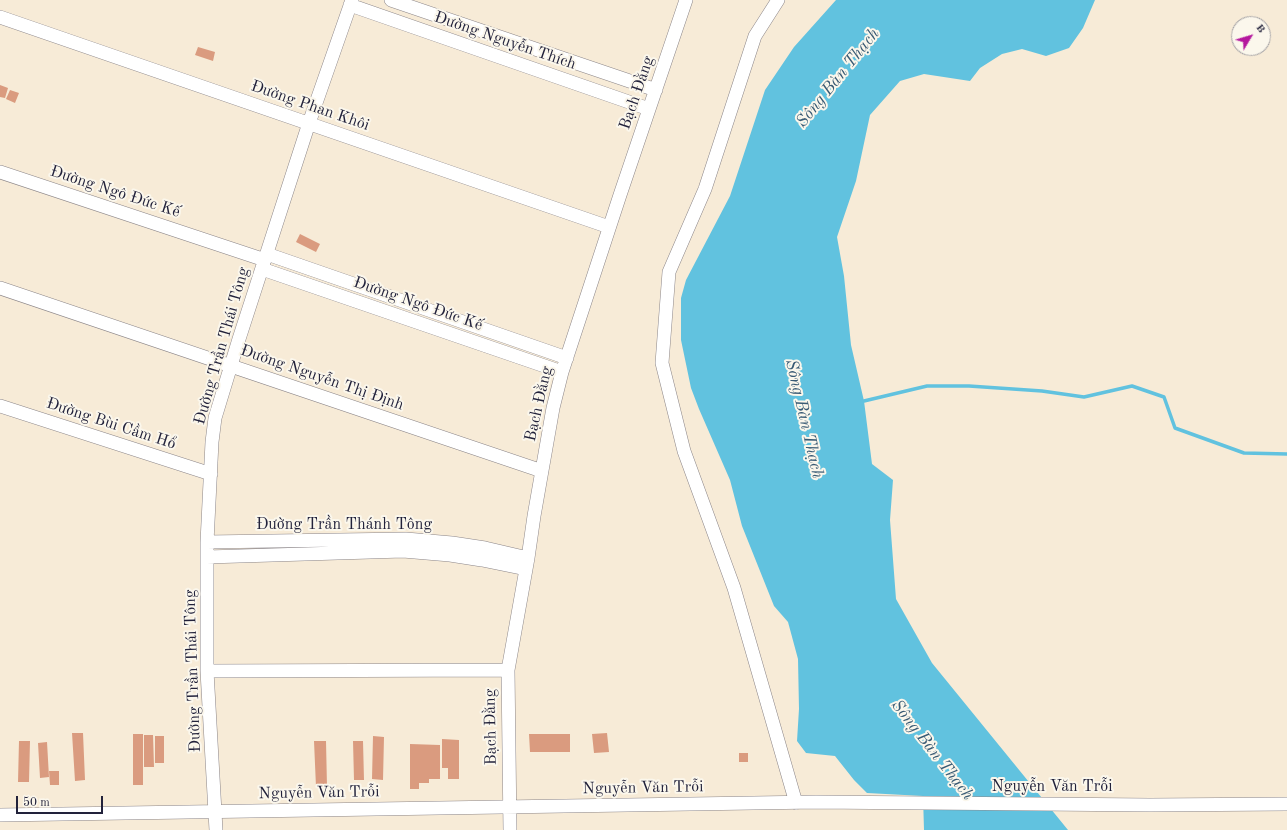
<!DOCTYPE html>
<html>
<head>
<meta charset="utf-8">
<style>
  body { margin:0 }
  #map { position:relative; width:1287px; height:830px; overflow:hidden; background:#f7ebd7; font-family:"Old Standard TT",serif }
  canvas { display:block }
  .north { position:absolute; left:1231px; top:16px; width:40px; height:40px; box-sizing:border-box; background:#fbf7ec; border:1px solid #a4a2a5; border-radius:50%; rotate:52deg; font-size:11px; font-weight:700; line-height:16px; text-align:center; color:#22223b }
  .north::after { content:''; display:block; margin:auto; width:14px; height:18px; background:#b5179e; clip-path:polygon(50% 0,100% 100%,50% 72%,0 100%) }
  .scale { position:absolute; left:16px; top:796px; width:87px; height:18px; box-sizing:border-box; border:2px solid #22223b; border-top:0; padding-left:5px; font-size:12px; line-height:14px; white-space:nowrap; color:#22223b; -webkit-text-stroke:3px #fbf7ec; paint-order:stroke }
</style>
</head>
<body>
<div id="map">
<canvas width="1287" height="830"></canvas>
<div class="north">B</div>
<div class="scale">50 m</div>
</div>
<script>
const c = document.querySelector('canvas').getContext('2d');
c.lineJoin = 'round';
function fill(path, color) {
  c.fillStyle = color;
  c.fill(path, 'evenodd');
}
function toPath(rows) {
  const path = new Path2D();
  for (const r of rows) {
    path.moveTo(r[0], r[1]);
    for (let i = 2; i < r.length; i += 2) path.lineTo(r[i], r[i + 1]);
  }
  return path;
}
function stroke(path, color, width, dash) {
  c.strokeStyle = color;
  c.lineWidth = width;
  c.lineCap = dash ? 'butt' : 'round';
  c.setLineDash(dash || []);
  c.stroke(path);
}
function drawText(font, color, halo, rows, align = 'center') {
  c.font = font + ' "Old Standard TT",serif';
  c.lineWidth = 4;
  c.setLineDash([]);
  c.textBaseline = 'middle';
  c.strokeStyle = halo;
  c.fillStyle = color;
  for (const [text, x, y, turn = 0] of rows) {
    c.save();
    c.translate(x, y);
    c.rotate((+turn || 0) * Math.PI / 180);
    c.textAlign = isNaN(turn) ? turn : align;
    if (halo) c.strokeText(text, 0, 0);
    c.fillText(text, 0, 0);
    c.restore();
  }
}
fill(toPath([
  [836,0,1095,0,1083,28,1069,48,1046,56,1022,49,1002,54,980,68,970,81,924,74,900,81,870,115,856,181,837,237,844,276,851,345,864,401,872,464,893,480,890,520,896,599,932,663,1068,830,924,830,923,796,867,793,854,780,835,756,806,753,797,741,799,709,798,659,788,622,774,606,742,526,730,480,699,409,691,388,681,340,681,298,686,280,730,196,765,90,794,47]
]), '#61c2df');
stroke(toPath([
  [864,401,927,386,969,386,1042,391,1084,397,1132,386,1164,397,1175,428,1244,453,1287,454]
]), '#61c2df', 3.5);
fill(toPath([
  [198,47,215,52,213,61,195,55],
  [0,85,8,88,5,98,0,97],
  [10,90,19,93,15,103,6,99],
  [300,234,320,244,316,252,296,242],
  [72,733,83,733,85,780,75,781],
  [607,733,609,752,594,753,592,734],
  [133,734,143,734,143,785,133,785],
  [529,734,570,734,570,752,530,752],
  [144,735,153,735,154,767,144,767],
  [155,736,164,736,164,763,155,763],
  [373,736,384,737,383,780,372,779],
  [442,739,459,740,459,779,448,779,448,768,442,768],
  [19,741,30,741,29,782,18,782],
  [314,741,326,741,327,787,316,787],
  [353,741,363,741,364,780,354,780],
  [47,742,49,777,40,778,38,743],
  [410,744,440,745,440,779,429,779,429,783,419,783,419,789,410,789],
  [739,753,748,753,748,762,739,762],
  [49,771,59,771,59,785,50,785]
]), '#da9b7f');
const minor = toPath([
  [391,0,656,90],
  [778,0,755,36,705,189,669,272,662,363,684,451,734,588,796,803],
  [350,5,649,109],
  [0,17,609,227],
  [0,172,265,260],
  [267,254,567,358],
  [262,269,562,372],
  [0,288,542,471],
  [0,406,211,474],
  [207,542,406,539,452,543,485,548,528,558],
  [207,557,403,551,450,555,482,560,526,569],
  [207,671,508,670],
  [0,815,816,802,1150,805,1287,804],
  [216,830,207,671,207,542,212,442,215,418,239,339,309,123,352,0],
  [510,830,508,670,528,558,534,516,553,408,562,372,620,195,686,0]
]);
stroke(minor, '#8c8689', 14);
stroke(minor, '#fff', 13);
drawText('16px', '#22223b', '#fbf7ec', [
  ["Đường Nguyễn Thích",505,41,19],
  ["Bạch Đằng",637,93,-71],
  ["Đường Phan Khôi",310,106,19],
  ["Đường Ngô Đức Kế",115,192,18],
  ["Đường Ngô Đức Kế",418,304,19],
  ["Đường Trần Thái Tông",222,346,-74],
  ["Đường Nguyễn Thị Định",322,378,19],
  ["Bạch Đằng",539,404,-77],
  ["Đường Bùi Cầm Hổ",111,424,18],
  ["Đường Trần Thánh Tông",344,525],
  ["Đường Trần Thái Tông",193,671,-92],
  ["Bạch Đằng",491,727,-91],
  ["Nguyễn Văn Trỗi",1052,787],
  ["Nguyễn Văn Trỗi",643,788,-1],
  ["Nguyễn Văn Trỗi",319,793,-1]
]);
drawText('italic 17px', '#385a74', '#fbf7ec', [
  ["Sông Bàn Thạch",838,78,-51],
  ["Sông Bàn Thạch",804,419,77],
  ["Sông Bàn Thạch",932,750,52]
]);
</script>
</body>
</html>
